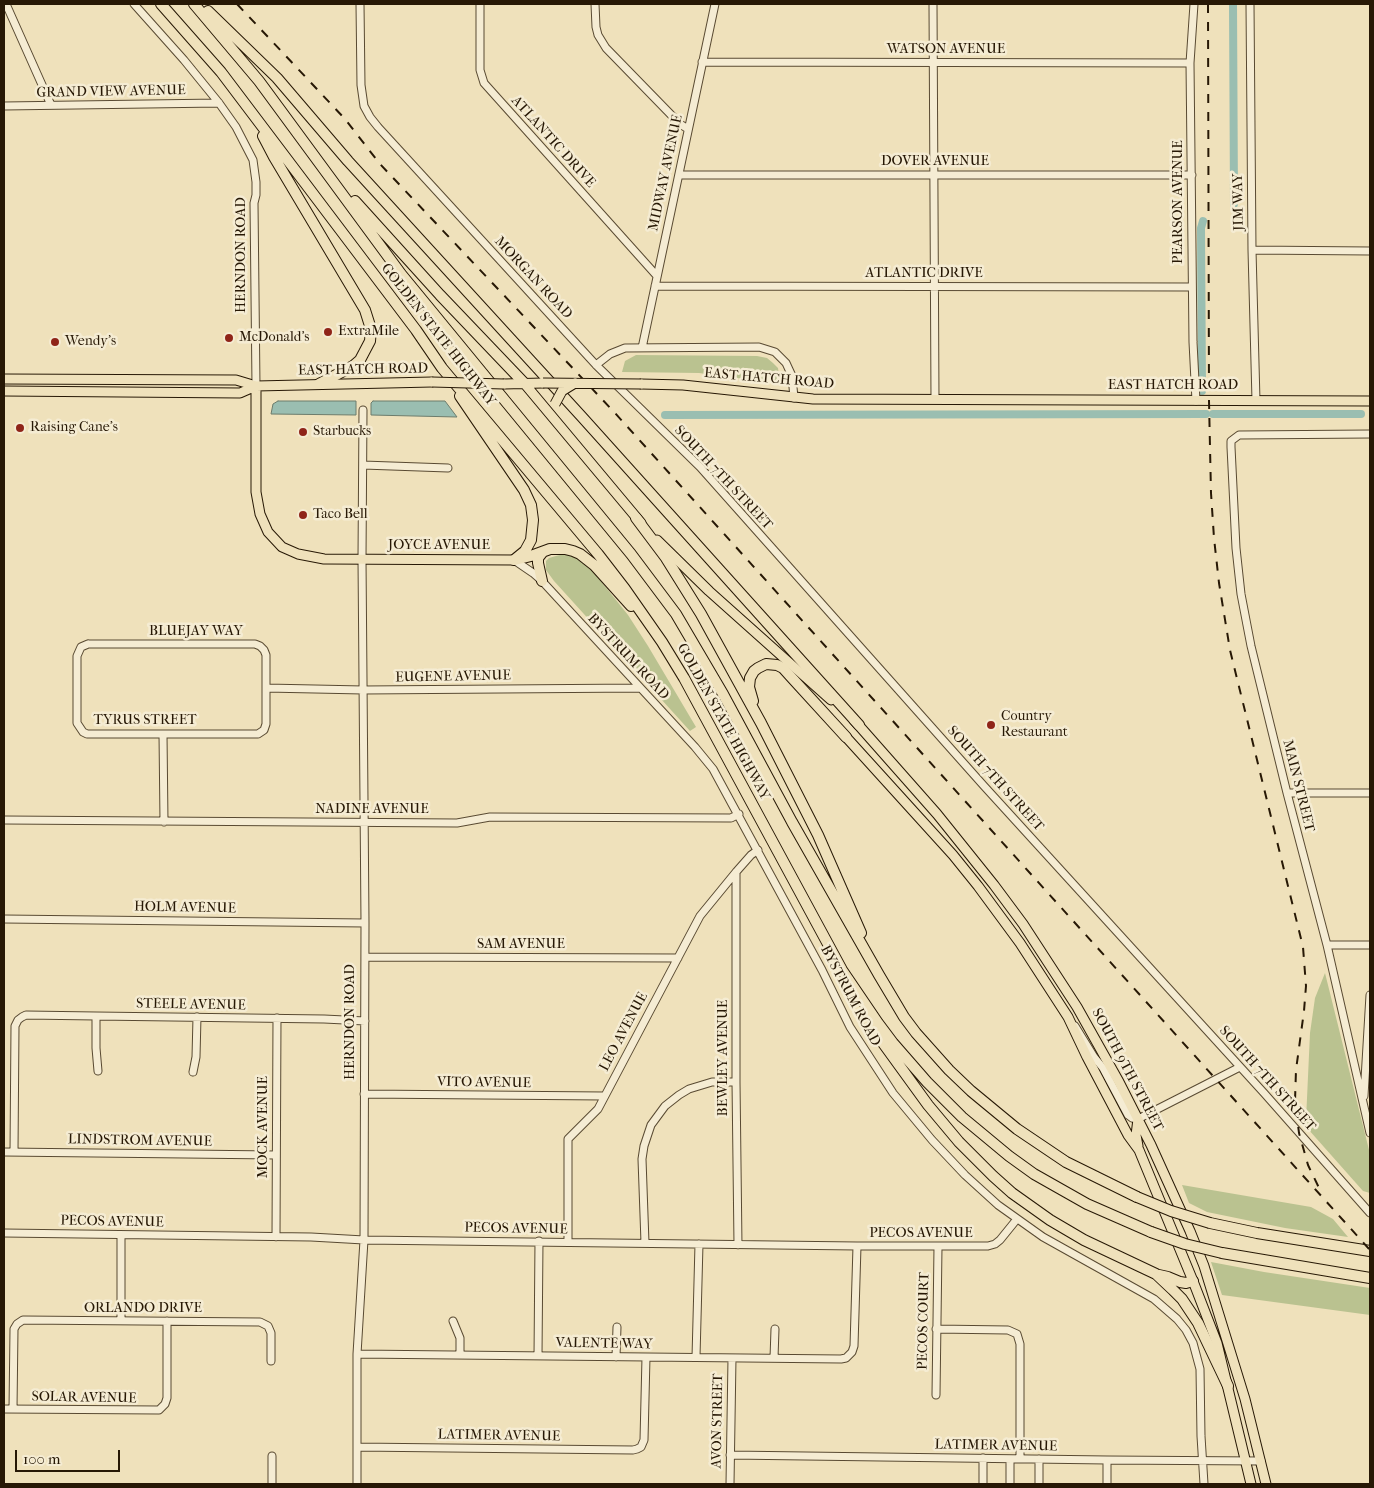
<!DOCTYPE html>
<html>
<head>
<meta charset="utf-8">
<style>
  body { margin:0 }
  #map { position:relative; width:1374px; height:1488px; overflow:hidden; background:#efe1bb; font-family:"IM FELL French Canon",serif }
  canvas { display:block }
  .frame { position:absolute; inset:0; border:5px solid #271805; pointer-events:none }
  .scale { position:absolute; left:15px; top:1450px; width:105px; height:22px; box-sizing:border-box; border:2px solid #271805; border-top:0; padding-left:6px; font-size:15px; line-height:18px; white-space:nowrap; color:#271805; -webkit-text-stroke:4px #f5ecd3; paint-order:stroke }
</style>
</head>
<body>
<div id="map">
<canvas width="1374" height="1488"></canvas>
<div class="frame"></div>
<div class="scale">100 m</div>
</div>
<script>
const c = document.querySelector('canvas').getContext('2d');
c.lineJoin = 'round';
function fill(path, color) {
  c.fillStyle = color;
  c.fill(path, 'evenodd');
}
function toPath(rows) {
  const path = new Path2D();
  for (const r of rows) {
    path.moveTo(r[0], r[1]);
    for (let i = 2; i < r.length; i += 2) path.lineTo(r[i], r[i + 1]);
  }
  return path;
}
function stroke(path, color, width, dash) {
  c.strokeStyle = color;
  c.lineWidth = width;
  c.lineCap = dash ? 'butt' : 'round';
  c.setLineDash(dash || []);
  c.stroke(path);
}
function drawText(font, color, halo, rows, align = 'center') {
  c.font = font + ' "IM FELL French Canon",serif';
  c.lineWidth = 5;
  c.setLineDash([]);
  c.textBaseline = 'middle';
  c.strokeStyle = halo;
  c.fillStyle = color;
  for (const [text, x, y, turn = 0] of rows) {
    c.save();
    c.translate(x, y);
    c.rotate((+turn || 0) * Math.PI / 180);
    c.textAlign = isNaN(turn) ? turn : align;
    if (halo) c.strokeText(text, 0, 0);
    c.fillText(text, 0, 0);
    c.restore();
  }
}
fill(toPath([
  [636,355,757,356,767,358,773,363,778,368,779,376,777,380,767,382,699,373,622,372,625,361],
  [563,554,573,556,582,560,592,570,628,615,648,646,696,727,690,731,554,581,546,570,546,561,549,558],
  [1325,973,1370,1154,1370,1193,1363,1191,1308,1129,1306,1120,1310,1033,1315,998],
  [1182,1185,1311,1207,1333,1219,1348,1237,1285,1228,1207,1212,1189,1203],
  [1211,1262,1264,1272,1370,1288,1370,1315,1222,1295]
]), '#bac290');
const water = toPath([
  [278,401,356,401,356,415,271,414,273,404,278,401],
  [373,401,445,401,457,417,371,415,371,403,373,401]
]);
fill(water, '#9abeb1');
stroke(water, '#6c7c6c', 1);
stroke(toPath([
  [1233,4,1234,204],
  [1202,391,1201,228,1203,221],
  [1213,414,1361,414],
  [665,415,1206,414]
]), '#9abeb1', 8);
const minor = toPath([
  [6,4,51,105],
  [134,4,184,60,219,103,236,127,253,160,256,182,256,195,254,203,256,386],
  [360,4,361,85,364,106,370,117,378,127,596,365,700,467,984,786,1264,1093,1370,1213],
  [480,4,480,70,484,83,657,276],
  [595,4,596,27,598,35,606,48,680,124,688,129],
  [933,4,935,399],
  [1194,4,1190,63,1193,342,1196,401],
  [1250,4,1252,250,1256,401],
  [702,62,1190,63],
  [4,106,219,103],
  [679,175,1192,175],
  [1252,250,1370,251],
  [655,286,1192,287],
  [642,348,715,4],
  [596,365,610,354,625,348,759,347,775,352,786,363,792,376,794,398],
  [1370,434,1239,435,1231,441,1231,447,1236,548,1241,594,1251,646,1287,793,1327,945,1370,1133],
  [363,465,448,468],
  [514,560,533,573,542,581,695,747,713,769,822,970,850,1027,893,1093,932,1140,965,1175,998,1205,1043,1237,1154,1299,1177,1319,1186,1330,1193,1343,1200,1369,1201,1436,1204,1484],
  [88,644,255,644,260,646,264,650,266,655,266,724,264,730,258,734,87,734,83,732,77,723,77,656,81,647,88,644],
  [266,688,363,690,640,688],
  [163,734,164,822],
  [1287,793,1370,793],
  [4,820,457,823,490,817,731,818,739,814],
  [736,872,736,1082,738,1245],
  [4,919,365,923],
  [1327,945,1370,945],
  [365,957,678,958],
  [96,1016,96,1048,98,1071],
  [1075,1026,1094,1057,1103,1068,1128,1115,1132,1118,1138,1119,1240,1067],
  [193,1072,196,1057,197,1017],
  [364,1094,604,1096],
  [1364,1096,1370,995],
  [4,1152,276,1155],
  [14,1152,15,1026,18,1020,22,1017,26,1015,96,1016,324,1019,365,1021],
  [4,1233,311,1237,364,1240,857,1246,988,1246,995,1244,1000,1240,1017,1219],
  [276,1237,277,1018],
  [568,1242,568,1139,598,1109,700,916,736,872,751,855,758,850],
  [645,1243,642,1159,644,1146,651,1125,665,1106,679,1095,689,1089,712,1082,736,1082],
  [121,1321,121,1235],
  [453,1321,460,1338,460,1355],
  [936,1329,1008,1330,1017,1334,1020,1344,1020,1459],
  [357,1354,841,1359,846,1358,852,1352,854,1346,857,1246],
  [538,1356,539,1241],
  [616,1357,617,1327],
  [696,1357,699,1244],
  [774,1358,775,1329],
  [936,1395,938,1247],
  [4,1409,159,1410,165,1404,167,1398,167,1321],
  [13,1409,14,1329,17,1324,23,1320,260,1322,268,1326,271,1333,271,1361],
  [357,1447,633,1450,637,1449,641,1447,644,1440,646,1357],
  [730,1455,1107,1460,1261,1461],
  [272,1456,272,1484],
  [1107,1460,1107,1484],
  [357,1484,357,1354,364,1240,365,923,362,559,363,410],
  [730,1484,732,1358],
  [983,1484,983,1458],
  [1010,1484,1010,1459],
  [1039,1484,1039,1459]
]);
const major = toPath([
  [4,379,236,380,256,386,432,382],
  [524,383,641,523],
  [504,384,543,383],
  [641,384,683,385,813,399,1370,401],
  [256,386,256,492,260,514,268,532,282,547,298,554,324,559,514,560],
  [4,391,240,393,256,386],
  [657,540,709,591,831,700],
  [854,720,937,814,994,885,1023,924,1077,1007,1119,1082,1151,1145,1190,1231,1204,1266,1245,1399,1266,1484],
  [846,737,953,855,978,886,1020,943,1068,1017,1087,1057,1128,1135,1139,1150,1193,1281,1217,1343,1251,1484],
  [1138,1146,1136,1135,1138,1119]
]);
const highway = toPath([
  [161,4,221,72,416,330,442,368,598,554,625,589,662,642,684,678,842,970,878,1023,893,1043,927,1082,962,1117,1009,1156,1034,1174,1087,1204,1151,1232],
  [194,4,259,81,401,274,631,554,676,614,723,694,792,822,879,975,904,1017,916,1033,949,1070,971,1091,1017,1129,1066,1162,1137,1197],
  [208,11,277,78,348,161,582,417,859,725],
  [263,136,274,157,365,310,371,329,370,341,360,360,353,366,319,384],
  [355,201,440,295,524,383],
  [460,396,524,490,531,505,533,520,531,540,525,551,514,560],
  [636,518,666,558,701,614,761,723,818,835,861,933],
  [515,560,531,556,550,549,565,549,573,551,580,554,594,565,631,606],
  [542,581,538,563,538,558,542,553],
  [753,701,749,687,750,678,754,671,758,668,766,664,777,665,783,668,792,678,846,737],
  [864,1014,875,1032,928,1105,959,1142,993,1176,1012,1193,1050,1220,1084,1240,1156,1274,1173,1290,1182,1299,1198,1323,1228,1386],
  [1210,1223,1257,1233,1370,1251],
  [1222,1253,1370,1278],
  [1159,1275,1168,1277,1180,1282,1186,1283,1193,1281]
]);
stroke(minor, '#594a32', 9);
stroke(major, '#271805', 11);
stroke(highway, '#271805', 12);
stroke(minor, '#f5ecd3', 7);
stroke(major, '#efe1bb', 9);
stroke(highway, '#efe1bb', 10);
stroke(toPath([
  [237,4,345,119,380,164,615,413,1370,1250],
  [1208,4,1209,401,1211,493,1214,538,1219,583,1230,650,1303,947,1306,986,1304,1011,1296,1070,1295,1101,1299,1133,1308,1165,1320,1190]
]), '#271805', 2, [9, 9]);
const majorBridge = toPath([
  [432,382,504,384],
  [543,383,641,384],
  [555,404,562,391,575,383]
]);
const highwayBridge = toPath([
  [1137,1197,1171,1211,1210,1223],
  [1151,1232,1185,1244,1222,1253]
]);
stroke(majorBridge, '#271805', 11, []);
stroke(highwayBridge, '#271805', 12, []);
stroke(majorBridge, '#efe1bb', 9);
stroke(highwayBridge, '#efe1bb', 10);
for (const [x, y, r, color] of [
  [328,332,5,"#8f2418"],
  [229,338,5,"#8f2418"],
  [55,342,5,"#8f2418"],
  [20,428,5,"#8f2418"],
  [303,432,5,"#8f2418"],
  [303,515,5,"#8f2418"],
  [991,725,5,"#8f2418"]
]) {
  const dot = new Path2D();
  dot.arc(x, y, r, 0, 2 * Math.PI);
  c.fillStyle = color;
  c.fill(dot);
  stroke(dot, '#f5ecd3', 2);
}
drawText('14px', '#271805', '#f5ecd3', [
  ["WATSON AVENUE",946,50],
  ["GRAND VIEW AVENUE",111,92,-1],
  ["ATLANTIC DRIVE",553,142,48],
  ["DOVER AVENUE",935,162],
  ["MIDWAY AVENUE",666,173,-78],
  ["PEARSON AVENUE",1179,202,-90],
  ["JIM WAY",1239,202,-91],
  ["HERNDON ROAD",242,255,-90],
  ["ATLANTIC DRIVE",924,274],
  ["MORGAN ROAD",533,278,47],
  ["GOLDEN STATE HIGHWAY",438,335,52],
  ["EAST HATCH ROAD",363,370,-1],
  ["EAST HATCH ROAD",769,379,5],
  ["EAST HATCH ROAD",1173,386],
  ["SOUTH 7TH STREET",723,478,47],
  ["JOYCE AVENUE",439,546],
  ["BLUEJAY WAY",196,632],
  ["BYSTRUM ROAD",628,657,47],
  ["EUGENE AVENUE",453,677,-1],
  ["TYRUS STREET",145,721],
  ["GOLDEN STATE HIGHWAY",723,722,61],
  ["SOUTH 7TH STREET",995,779,48],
  ["MAIN STREET",1298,786,76],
  ["NADINE AVENUE",372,810],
  ["HOLM AVENUE",185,908,1],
  ["SAM AVENUE",521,945],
  ["BYSTRUM ROAD",850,996,62],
  ["STEELE AVENUE",191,1005,1],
  ["HERNDON ROAD",351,1022,-90],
  ["LEO AVENUE",624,1032,-62],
  ["BEWLEY AVENUE",724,1058,-90],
  ["SOUTH 9TH STREET",1127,1070,62],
  ["SOUTH 7TH STREET",1267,1079,48],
  ["VITO AVENUE",484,1083,1],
  ["MOCK AVENUE",264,1127,-90],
  ["LINDSTROM AVENUE",140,1141,1],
  ["PECOS AVENUE",112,1222,1],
  ["PECOS AVENUE",516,1229,1],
  ["PECOS AVENUE",921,1234],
  ["ORLANDO DRIVE",143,1309],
  ["PECOS COURT",924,1321,-89],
  ["VALENTE WAY",604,1344,1],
  ["SOLAR AVENUE",84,1398,1],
  ["AVON STREET",718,1421,-89],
  ["LATIMER AVENUE",499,1436,1],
  ["LATIMER AVENUE",996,1446,1]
]);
drawText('14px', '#271805', '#f5ecd3', [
  ["ExtraMile",338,332],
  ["McDonald's",239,338],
  ["Wendy's",65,342],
  ["Raising Cane's",30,428],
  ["Starbucks",313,432],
  ["Taco Bell",313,515],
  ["Country",1001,717],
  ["Restaurant",1001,733]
], 'left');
</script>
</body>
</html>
